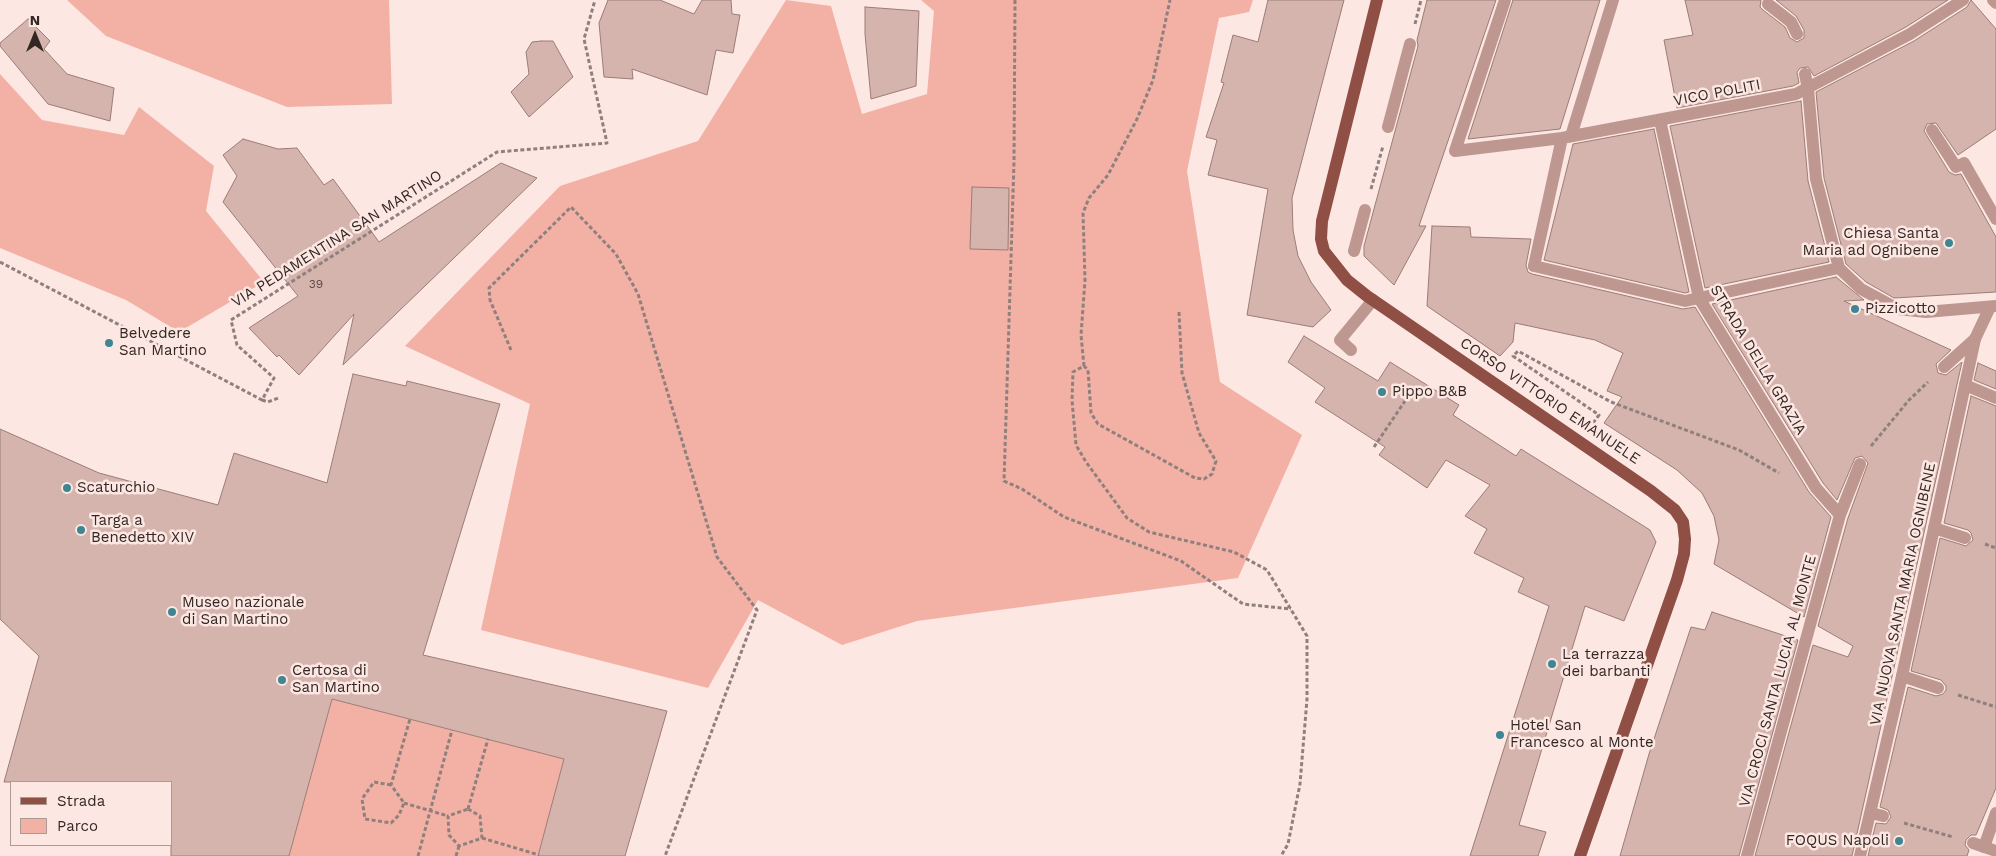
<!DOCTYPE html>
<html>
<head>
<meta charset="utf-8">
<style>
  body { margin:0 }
  #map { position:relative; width:1996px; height:856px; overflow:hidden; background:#fce7e3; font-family:"Work Sans",sans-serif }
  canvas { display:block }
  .legend { position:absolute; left:10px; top:781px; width:162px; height:65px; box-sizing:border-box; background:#fce7e3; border:1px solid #ac9a97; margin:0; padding:6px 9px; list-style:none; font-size:15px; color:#332724 }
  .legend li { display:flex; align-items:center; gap:10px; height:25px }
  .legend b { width:25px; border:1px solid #ac9a97 }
  .north { position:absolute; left:10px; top:10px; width:50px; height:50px; -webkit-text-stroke:4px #fce7e3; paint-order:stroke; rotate:0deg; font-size:14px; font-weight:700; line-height:20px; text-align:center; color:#332724 }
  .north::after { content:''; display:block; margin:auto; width:18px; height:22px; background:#332724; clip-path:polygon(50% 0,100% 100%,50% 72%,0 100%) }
</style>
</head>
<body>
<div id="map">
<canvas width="1996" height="856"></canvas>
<ul class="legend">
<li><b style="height:6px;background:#904f44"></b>Strada</li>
<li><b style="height:14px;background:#f3b1a5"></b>Parco</li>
</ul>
<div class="north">N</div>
</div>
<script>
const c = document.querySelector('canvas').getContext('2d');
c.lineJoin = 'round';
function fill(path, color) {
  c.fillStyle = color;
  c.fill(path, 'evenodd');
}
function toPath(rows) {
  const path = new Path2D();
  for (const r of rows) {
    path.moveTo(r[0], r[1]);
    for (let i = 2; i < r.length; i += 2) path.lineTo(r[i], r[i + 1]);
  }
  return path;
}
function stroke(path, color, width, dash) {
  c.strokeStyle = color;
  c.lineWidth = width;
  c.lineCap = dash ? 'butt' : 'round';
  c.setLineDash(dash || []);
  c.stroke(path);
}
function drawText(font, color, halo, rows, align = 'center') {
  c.font = font + ' "Work Sans",sans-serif';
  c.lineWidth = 5;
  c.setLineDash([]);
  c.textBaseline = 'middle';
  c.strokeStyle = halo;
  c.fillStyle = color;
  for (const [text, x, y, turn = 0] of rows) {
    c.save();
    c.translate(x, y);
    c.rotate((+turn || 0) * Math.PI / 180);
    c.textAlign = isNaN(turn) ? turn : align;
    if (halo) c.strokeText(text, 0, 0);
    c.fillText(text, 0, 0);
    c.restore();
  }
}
fill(toPath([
  [67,0,389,0,392,104,287,107,106,36],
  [786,0,831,6,862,114,927,94,934,11,921,0,1253,0,1249,12,1219,18,1187,171,1220,382,1302,435,1238,578,917,621,842,645,758,600,708,688,481,630,530,404,405,346,560,186,698,141],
  [0,74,42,120,124,135,139,107,214,166,206,211,264,282,179,332,126,300,0,248],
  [332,699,564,759,538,856,289,856]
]), '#f3b1a5');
const building = toPath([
  [608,0,660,0,694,14,702,0,731,0,732,14,740,15,733,53,716,50,707,95,632,69,633,79,604,77,599,23,608,0],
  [1268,0,1344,0,1292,198,1293,230,1298,256,1311,282,1331,310,1313,327,1247,315,1268,189,1208,175,1217,140,1206,137,1224,83,1221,82,1233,35,1258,42,1268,0],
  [1427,0,1496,0,1419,226,1426,226,1394,285,1364,256,1364,246,1418,46,1417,40,1427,0],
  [1513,0,1600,0,1560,129,1468,139,1513,0],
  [1685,0,1761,0,1760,7,1763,10,1785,27,1790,38,1797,42,1804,38,1804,30,1796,16,1776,0,1948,0,1906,27,1814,76,1808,67,1800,68,1797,72,1799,83,1793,86,1677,108,1664,40,1693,35,1685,0],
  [1971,0,1996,29,1996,129,1958,155,1936,123,1927,124,1924,131,1949,172,1955,175,1961,174,1996,237,1996,292,1894,298,1866,282,1846,264,1824,178,1816,92,1914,41,1967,7,1971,0],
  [865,7,919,11,916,86,871,99,865,34,865,7],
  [28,19,50,41,44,49,67,74,114,88,110,121,48,104,0,46,0,43,28,19],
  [541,41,553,41,573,77,529,117,511,92,529,74,526,52,532,42,541,41],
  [1801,101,1808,181,1829,262,1705,288,1670,126,1801,101],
  [1654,129,1689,292,1685,293,1544,260,1573,144,1654,129],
  [243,139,278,149,297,148,324,185,333,179,379,242,501,163,537,178,343,365,354,314,299,375,279,355,277,357,249,328,298,296,223,202,237,176,223,155,243,139],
  [972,187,1009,188,1008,250,970,249,972,187],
  [1432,226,1470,227,1471,237,1531,239,1526,265,1528,272,1532,274,1683,309,1695,307,1809,492,1831,517,1804,617,1714,564,1719,540,1714,516,1702,493,1677,470,1604,423,1622,397,1607,391,1623,353,1595,340,1515,323,1513,342,1500,356,1427,306,1432,226],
  [1836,277,1864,300,1844,301,1951,350,1936,364,1938,373,1946,375,1962,362,1852,856,1755,856,1813,645,1848,657,1853,646,1818,626,1848,518,1868,463,1862,456,1855,458,1837,500,1823,483,1712,304,1836,277],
  [1304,336,1378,381,1390,362,1459,405,1453,415,1516,456,1521,449,1650,530,1656,542,1624,621,1585,606,1519,825,1546,832,1538,856,1470,856,1549,606,1518,592,1524,578,1474,553,1487,529,1465,516,1490,485,1446,460,1427,488,1379,455,1385,447,1315,402,1325,388,1288,362,1304,336],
  [1978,363,1996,371,1996,389,1974,380,1978,363],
  [353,374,406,386,407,381,500,404,423,655,667,711,625,856,538,856,564,759,332,699,289,856,171,856,171,782,4,782,39,656,0,619,0,429,99,473,218,505,234,453,327,483,353,374],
  [1971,396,1996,406,1996,788,1976,835,1971,835,1966,840,1965,845,1969,850,1967,856,1868,856,1876,823,1886,824,1891,817,1888,810,1880,807,1908,687,1936,696,1943,694,1946,690,1946,686,1941,680,1911,671,1940,538,1966,546,1973,540,1971,533,1968,530,1944,523,1971,396],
  [1712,612,1798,640,1739,856,1620,856,1649,754,1691,627,1705,630,1712,612]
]);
fill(building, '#d5b4ae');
stroke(building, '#9b7c76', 1);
stroke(toPath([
  [1015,0,1014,162,1004,481,1022,489,1064,517,1181,561,1243,604,1291,609],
  [1415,24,1421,0],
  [1371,189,1383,146],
  [0,262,262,400,274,378,237,345,231,320,497,152,607,143,584,39,595,0],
  [1179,312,1182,373,1199,433,1216,461,1212,474,1204,479,1195,478,1098,424,1091,413,1088,370,1084,366,1073,372,1072,400,1076,445,1086,462,1127,518,1149,532,1234,552,1267,570,1307,636,1307,699,1300,784,1288,844,1281,856],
  [511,350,490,300,489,288,571,207,616,254,638,294,717,557,757,610,665,856],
  [1084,366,1081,335,1085,280,1083,213,1089,198,1108,175,1137,119,1153,80,1170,0],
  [262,400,268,402,278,398],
  [1593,423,1599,415,1513,356,1518,351,1611,402,1739,450,1779,473],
  [1871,446,1909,400,1928,382],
  [1374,447,1407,398],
  [1985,544,1996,548],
  [1958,695,1996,707],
  [391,785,374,782,362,799,365,819,391,823,399,815,404,803,391,785,410,719],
  [404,803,448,816],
  [468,809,480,816,482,838,459,846,449,835,448,816,468,809],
  [468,809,488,739],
  [1904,823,1953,837],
  [482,838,539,855],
  [418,856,452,730],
  [456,856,459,846]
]), '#90807d', 3, [4, 2.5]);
stroke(toPath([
  [1505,0,1455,151,1562,138,1796,94,1910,34,1963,0],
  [1808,89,1816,179,1839,268,1861,289,1898,309,1926,312,1996,306],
  [1660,120,1699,298,1816,488,1840,515],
  [1932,130,1956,167,1964,163,1996,219],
  [1571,136,1613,0],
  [1534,266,1562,138],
  [1699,298,1839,268],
  [1975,339,1990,307],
  [1351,350,1340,340,1373,300],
  [1965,385,1996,398],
  [1934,528,1965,538],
  [1902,676,1938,688],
  [1871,813,1883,816],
  [1984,847,1996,813],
  [1747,856,1840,515,1860,464]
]), '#be9790', 12);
stroke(toPath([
  [1993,0,1996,3],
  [1768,4,1791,22,1797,34],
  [1805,74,1808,89],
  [1388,127,1410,44],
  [1354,251,1365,210],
  [1534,266,1685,301,1699,298],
  [1944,367,1975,339],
  [1973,843,1996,851],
  [1860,856,1902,676,1975,339]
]), '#be9790', 12);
stroke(toPath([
  [1377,0,1322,221,1321,239,1324,251,1347,280,1367,296,1651,491,1675,510,1683,522,1685,539,1684,554,1677,580,1580,856]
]), '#904f44', 12);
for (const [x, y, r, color] of [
  [1949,243,5,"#408592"],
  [1855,309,5,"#408592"],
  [109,343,5,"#408592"],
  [1382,392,5,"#408592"],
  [67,488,5,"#408592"],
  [81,530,5,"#408592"],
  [172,612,5,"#408592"],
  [1552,664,5,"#408592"],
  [282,680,5,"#408592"],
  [1500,735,5,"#408592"],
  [1899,841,5,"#408592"]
]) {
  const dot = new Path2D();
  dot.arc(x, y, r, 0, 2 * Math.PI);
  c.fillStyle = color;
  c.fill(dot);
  stroke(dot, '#fce7e3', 2);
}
drawText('12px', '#5c4a46', null, [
  ["39",316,284]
]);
drawText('15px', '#332724', '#fce7e3', [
  ["VICO POLITI",1717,93,-11],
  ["VIA PEDAMENTINA SAN MARTINO",337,239,-32],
  ["STRADA DELLA GRAZIA",1758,360,59],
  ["CORSO VITTORIO EMANUELE",1550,401,34],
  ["VIA NUOVA SANTA MARIA OGNIBENE",1903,594,-78],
  ["VIA CROCI SANTA LUCIA AL MONTE",1778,681,-75]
]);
drawText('15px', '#332724', '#fce7e3', [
  ["Chiesa Santa",1939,234,"right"],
  ["Maria ad Ognibene",1939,251,"right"],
  ["Pizzicotto",1865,309],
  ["Belvedere",119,334],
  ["San Martino",119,351],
  ["Pippo B&B",1392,392],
  ["Scaturchio",77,488],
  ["Targa a",91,521],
  ["Benedetto XIV",91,538],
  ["Museo nazionale",182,603],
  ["di San Martino",182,620],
  ["La terrazza",1562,655],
  ["dei barbanti",1562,672],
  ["Certosa di",292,671],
  ["San Martino",292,688],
  ["Hotel San",1510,726],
  ["Francesco al Monte",1510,743],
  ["FOQUS Napoli",1889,841,"right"]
], 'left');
</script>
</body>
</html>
